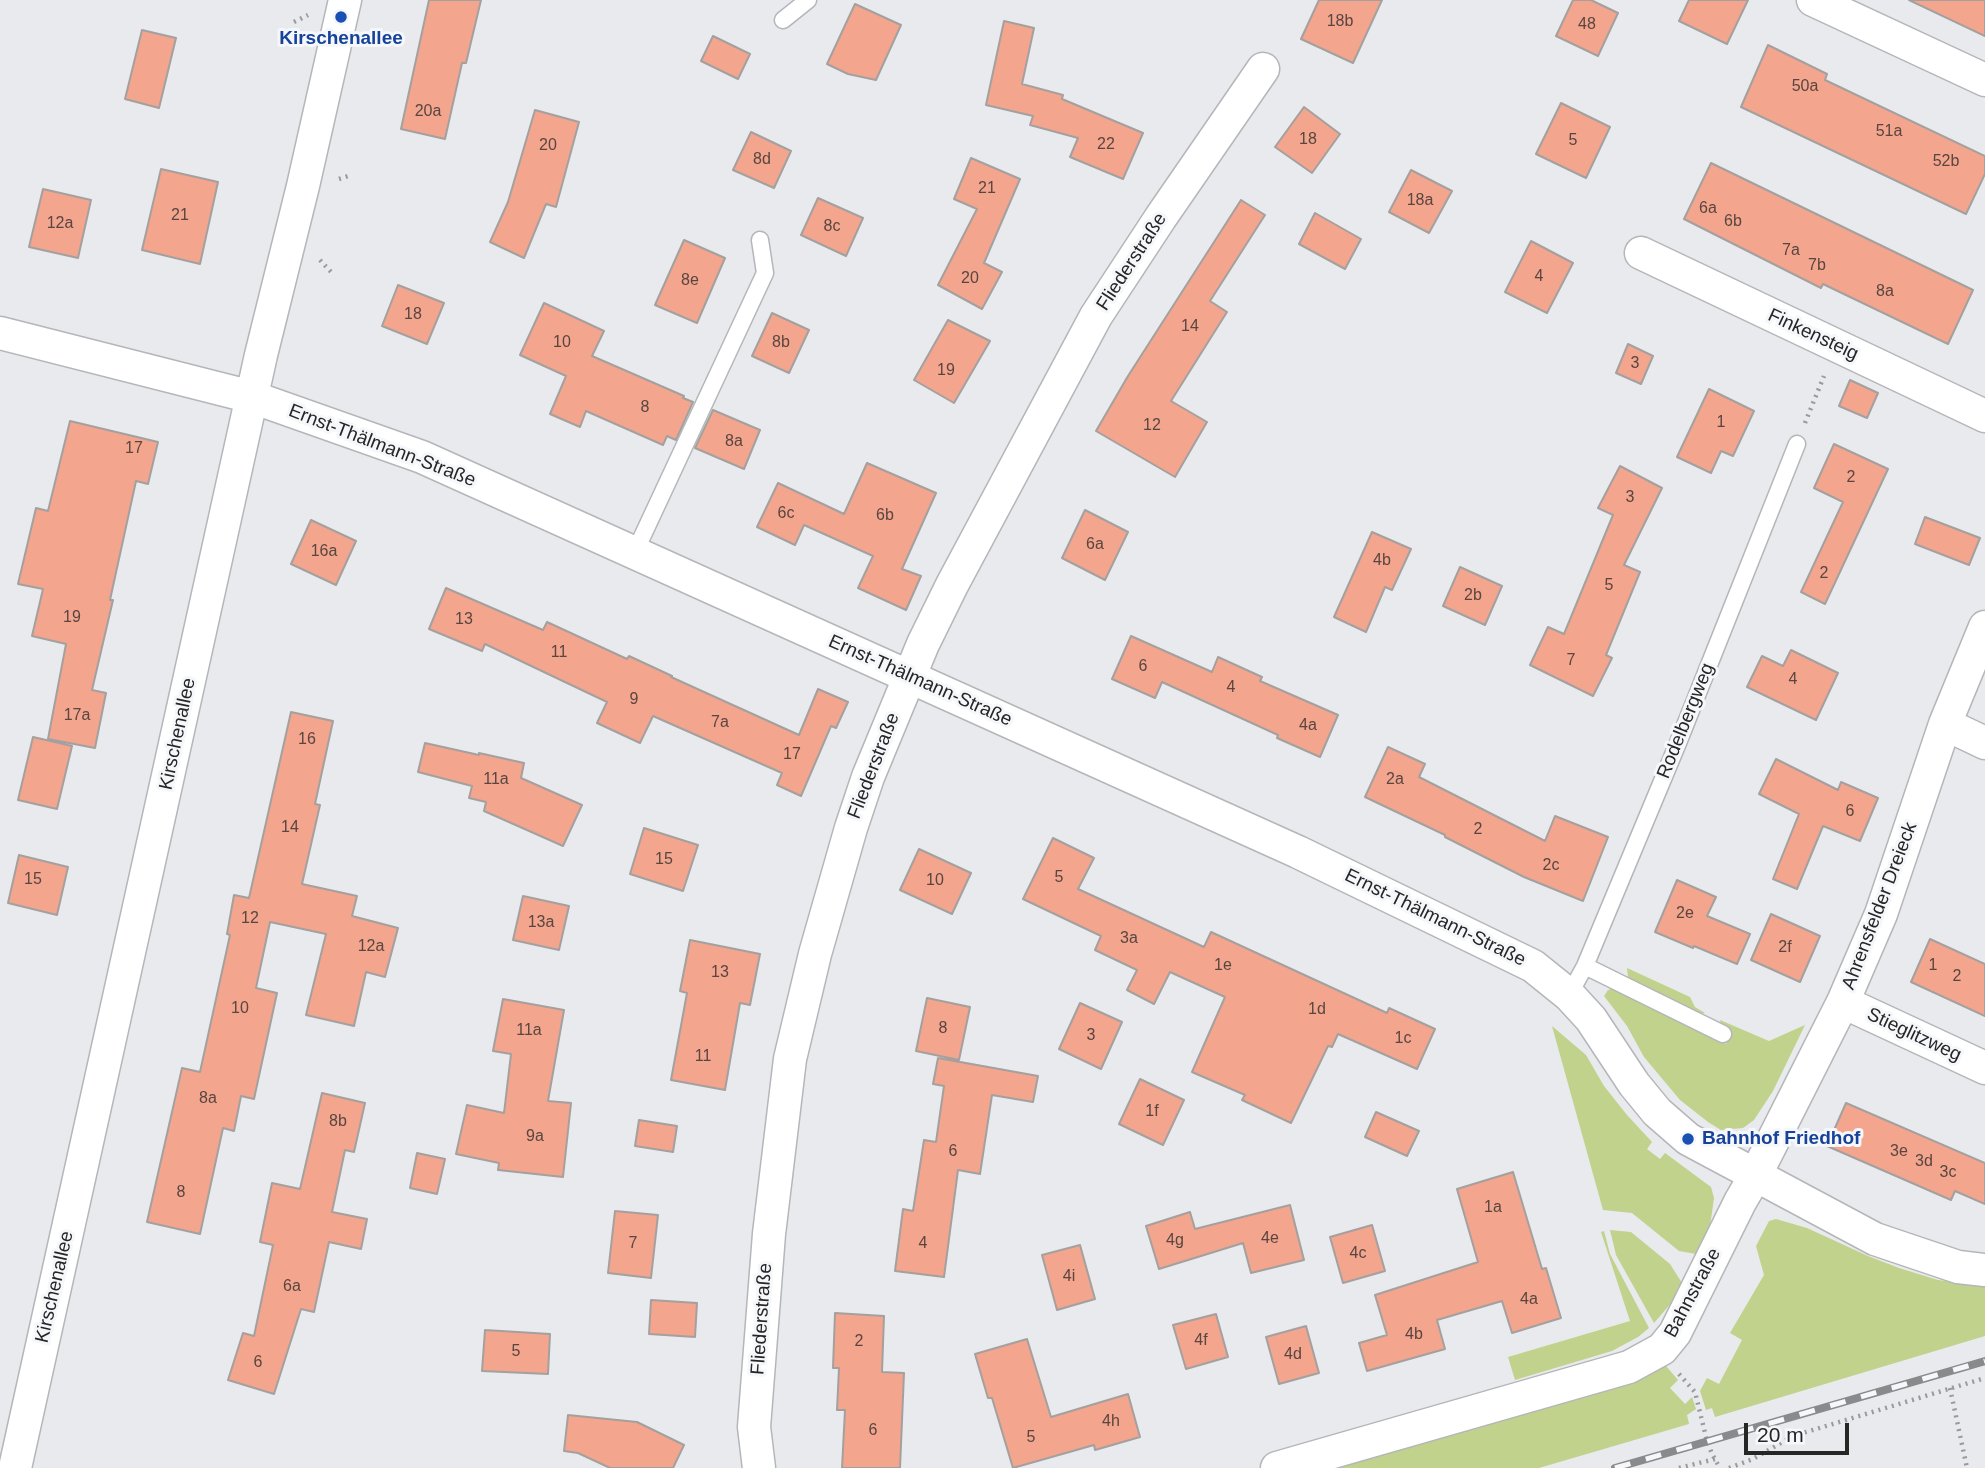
<!DOCTYPE html>
<html>
<head>
<meta charset="utf-8">
<style>
  body { margin:0 }
  #map { position:relative; width:1985px; height:1468px; overflow:hidden; background:#e8eaed; font-family:Helvetica,sans-serif }
  canvas { display:block }
  .scale { position:absolute; left:1744px; top:1423px; width:105px; height:32px; box-sizing:border-box; border:4px solid #262627; border-top:0; padding-left:9px; font-size:21px; line-height:24px; white-space:nowrap; color:#262627; -webkit-text-stroke:5px #f5f7fa; paint-order:stroke }
</style>
</head>
<body>
<div id="map">
<canvas width="1985" height="1468"></canvas>
<div class="scale">20 m</div>
</div>
<script>
const c = document.querySelector('canvas').getContext('2d');
c.lineJoin = 'round';
function fill(path, color) {
  c.fillStyle = color;
  c.fill(path, 'evenodd');
}
function toPath(rows) {
  const path = new Path2D();
  for (const r of rows) {
    path.moveTo(r[0], r[1]);
    for (let i = 2; i < r.length; i += 2) path.lineTo(r[i], r[i + 1]);
  }
  return path;
}
function stroke(path, color, width, dash) {
  c.strokeStyle = color;
  c.lineWidth = width;
  c.lineCap = dash ? 'butt' : 'round';
  c.setLineDash(dash || []);
  c.stroke(path);
}
function drawText(font, color, halo, rows, align = 'center') {
  c.font = font + ' Helvetica,sans-serif';
  c.lineWidth = 6;
  c.setLineDash([]);
  c.textBaseline = 'middle';
  c.strokeStyle = halo;
  c.fillStyle = color;
  for (const [text, x, y, turn = 0] of rows) {
    c.save();
    c.translate(x, y);
    c.rotate((+turn || 0) * Math.PI / 180);
    c.textAlign = isNaN(turn) ? turn : align;
    if (halo) c.strokeText(text, 0, 0);
    c.fillText(text, 0, 0);
    c.restore();
  }
}
fill(toPath([
  [1627,968,1690,997,1695,1007,1705,1013,1700,1014,1628,977],
  [1614,988,1726,1044,1732,1031,1721,1025,1720,1020,1769,1041,1805,1025,1773,1091,1754,1120,1743,1128,1721,1130,1708,1122,1680,1100,1644,1057,1627,1026,1604,996,1608,990],
  [1552,1026,1586,1055,1604,1086,1627,1115,1652,1142,1647,1149,1660,1159,1665,1153,1711,1187,1714,1198,1710,1226,1696,1254,1679,1251,1632,1213,1603,1210],
  [1776,1219,1807,1228,1868,1256,1899,1268,1938,1280,1985,1286,1985,1336,1715,1417,1712,1408,1706,1410,1700,1391,1707,1378,1719,1384,1742,1340,1730,1333,1764,1275,1756,1246,1769,1221],
  [1610,1230,1631,1232,1670,1264,1682,1283,1673,1301,1654,1323,1616,1255],
  [1604,1231,1610,1254,1649,1328,1638,1337,1612,1351,1515,1380,1508,1357,1630,1321,1601,1232],
  [1666,1366,1678,1380,1670,1388,1685,1404,1692,1397,1696,1409,1687,1415,1689,1424,1539,1468,1316,1468]
]), '#c0d28b');
const building = toPath([
  [429,0,481,0,466,63,462,63,445,139,401,129,429,0],
  [1319,0,1382,0,1353,63,1301,39,1319,0],
  [1573,0,1591,0,1618,13,1598,56,1556,36,1573,0],
  [1689,0,1748,0,1727,44,1679,21,1689,0],
  [1909,0,1985,0,1985,36,1909,0],
  [855,4,901,25,876,80,848,74,827,64,855,4],
  [1004,21,1034,28,1022,84,1063,95,1062,99,1143,133,1123,179,1070,157,1078,138,1030,125,1033,116,986,105,1004,21],
  [142,30,176,38,159,108,125,99,142,30],
  [713,36,750,54,738,79,701,61,713,36],
  [1768,45,1827,74,1825,80,1985,156,1985,174,1966,214,1741,107,1768,45],
  [1561,103,1610,127,1586,178,1536,154,1561,103],
  [1304,107,1340,134,1312,173,1275,147,1304,107],
  [535,110,579,122,556,207,546,204,524,258,490,242,508,202,535,110],
  [751,132,791,151,774,188,733,170,751,132],
  [971,158,1020,179,984,263,1002,272,982,309,938,285,977,209,954,199,971,158],
  [1711,163,1973,290,1948,344,1823,284,1821,288,1684,219,1711,163],
  [161,169,218,182,200,264,142,250,161,169],
  [1411,170,1452,191,1429,233,1389,212,1411,170],
  [43,189,91,200,78,258,29,247,43,189],
  [818,198,863,218,846,256,801,235,818,198],
  [1241,200,1265,215,1210,301,1227,312,1171,401,1207,422,1175,477,1096,431,1128,376,1241,200],
  [1315,213,1361,239,1345,269,1299,244,1315,213],
  [684,240,725,258,697,323,655,305,684,240],
  [1531,241,1573,263,1547,313,1505,292,1531,241],
  [398,285,444,303,427,344,382,326,398,285],
  [544,303,604,331,592,356,684,396,683,398,693,402,676,440,667,436,663,445,586,411,580,427,550,414,566,376,520,355,544,303],
  [772,313,809,330,789,373,752,356,772,313],
  [948,320,990,341,954,403,914,380,948,320],
  [1628,344,1653,356,1641,384,1616,373,1628,344],
  [1850,380,1878,393,1867,418,1839,406,1850,380],
  [1709,389,1754,411,1733,456,1721,451,1711,473,1677,457,1709,389],
  [713,410,760,430,744,469,695,448,713,410],
  [70,421,158,442,148,484,136,481,110,600,113,600,92,690,106,693,95,748,48,739,66,644,32,636,43,589,18,584,36,508,48,511,70,421],
  [1834,444,1888,469,1825,604,1801,592,1843,502,1814,488,1834,444],
  [867,463,936,493,902,569,921,576,906,610,858,588,873,556,804,525,795,545,757,527,778,483,844,514,867,463],
  [1620,466,1662,488,1624,565,1640,572,1606,655,1612,658,1593,696,1530,665,1548,627,1564,634,1613,515,1598,508,1620,466],
  [1085,510,1128,532,1105,580,1062,558,1085,510],
  [1925,517,1980,538,1969,565,1915,544,1925,517],
  [311,520,356,541,336,585,291,564,311,520],
  [1372,532,1411,549,1392,590,1385,587,1366,632,1334,617,1372,532],
  [1460,567,1502,586,1485,625,1443,606,1460,567],
  [446,588,543,630,547,622,627,659,629,656,672,676,671,677,799,735,818,689,848,702,836,728,831,726,801,796,777,785,782,773,653,716,640,743,597,723,607,702,485,644,482,651,429,629,446,588],
  [1131,636,1212,672,1218,657,1262,677,1260,681,1338,715,1320,757,1277,738,1278,735,1162,682,1155,698,1112,679,1131,636],
  [1791,650,1838,673,1816,720,1747,687,1762,656,1783,666,1791,650],
  [291,712,333,721,315,804,320,805,302,884,357,896,352,916,398,928,385,977,366,972,354,1026,306,1015,326,934,270,922,256,988,277,993,254,1099,241,1096,234,1131,223,1128,200,1234,147,1222,182,1068,200,1072,230,935,227,934,234,895,249,898,291,712],
  [33,737,72,746,57,809,18,800,33,737],
  [425,743,479,755,479,753,524,763,521,778,582,805,563,846,484,811,486,802,469,798,472,786,418,772,425,743],
  [1388,747,1425,764,1419,777,1545,841,1555,816,1608,837,1583,901,1524,877,1445,837,1445,835,1365,797,1388,747],
  [1776,759,1838,790,1841,782,1878,798,1860,841,1823,826,1797,889,1773,879,1799,814,1759,794,1776,759],
  [644,828,698,845,683,891,630,874,644,828],
  [1053,838,1094,858,1078,889,1204,947,1211,932,1387,1013,1389,1008,1435,1029,1417,1069,1338,1034,1332,1047,1328,1046,1291,1123,1242,1100,1245,1095,1192,1072,1225,997,1170,972,1154,1004,1127,990,1137,970,1095,950,1101,936,1023,899,1053,838],
  [919,849,971,873,952,914,900,890,919,849],
  [19,855,68,867,57,915,8,903,19,855],
  [1677,880,1716,897,1707,916,1750,934,1737,964,1694,946,1693,948,1655,932,1677,880],
  [523,896,569,906,559,950,513,940,523,896],
  [1771,914,1820,936,1800,982,1751,960,1771,914],
  [1930,939,1985,964,1985,1016,1911,982,1930,939],
  [690,940,760,954,750,1005,740,1003,725,1090,671,1080,687,993,680,991,690,940],
  [927,998,970,1007,959,1060,916,1051,927,998],
  [503,999,564,1010,548,1101,571,1103,563,1177,498,1170,499,1163,456,1154,467,1105,504,1113,511,1054,493,1051,503,999],
  [1080,1003,1122,1022,1101,1069,1059,1049,1080,1003],
  [938,1058,1038,1076,1033,1102,992,1095,980,1174,958,1170,944,1277,895,1271,903,1209,913,1211,924,1140,936,1142,944,1086,933,1084,938,1058],
  [1140,1079,1184,1100,1163,1145,1119,1124,1140,1079],
  [322,1093,365,1103,354,1152,345,1150,332,1212,367,1219,361,1249,329,1242,314,1312,301,1309,274,1394,228,1380,243,1333,254,1336,273,1245,260,1242,272,1183,300,1189,322,1093],
  [1846,1103,1985,1163,1985,1204,1955,1191,1951,1200,1827,1146,1846,1103],
  [1376,1112,1419,1131,1407,1156,1365,1137,1376,1112],
  [639,1120,677,1126,673,1152,635,1146,639,1120],
  [417,1153,445,1159,437,1194,410,1188,417,1153],
  [1513,1172,1542,1269,1546,1268,1561,1318,1512,1333,1502,1301,1437,1320,1445,1349,1367,1371,1359,1343,1387,1335,1375,1295,1478,1262,1457,1189,1513,1172],
  [1290,1205,1304,1260,1251,1273,1243,1243,1159,1269,1146,1226,1190,1212,1195,1229,1290,1205],
  [615,1211,658,1215,651,1278,608,1273,615,1211],
  [1372,1225,1385,1271,1343,1283,1330,1237,1372,1225],
  [1080,1245,1095,1299,1057,1310,1042,1255,1080,1245],
  [651,1300,697,1303,695,1337,649,1334,651,1300],
  [835,1313,884,1316,882,1372,904,1373,900,1468,842,1468,845,1410,837,1410,839,1368,833,1368,835,1313],
  [1216,1314,1228,1357,1186,1369,1173,1325,1216,1314],
  [1306,1326,1319,1373,1279,1384,1266,1337,1306,1326],
  [485,1330,550,1334,548,1374,482,1371,485,1330],
  [1027,1339,1051,1417,1128,1394,1140,1437,1095,1450,1094,1445,1013,1468,992,1398,988,1398,975,1354,1027,1339],
  [568,1415,637,1422,684,1445,673,1468,610,1468,578,1453,564,1451,568,1415]
]);
fill(building, '#f3a58d');
stroke(building, '#a4a09f', 2);
const service = toPath([
  [783,20,808,0],
  [635,552,765,273,760,240],
  [1585,966,1723,1034],
  [1569,995,1585,966,1678,743,1797,444]
]);
const minor = toPath([
  [1813,0,1985,80],
  [1641,253,1985,416],
  [0,333,252,397,422,457,1298,852,1533,966,1569,995,1591,1019,1634,1084,1657,1112,1688,1139,1875,1239,1958,1267,1985,1270],
  [1945,724,1985,743],
  [1843,1002,1985,1068],
  [15,1468,261,355,303,186,345,0],
  [759,1468,754,1427,769,1234,790,1059,815,954,851,828,868,777,923,644,952,585,1096,316,1161,217,1263,69],
  [1277,1468,1629,1367,1662,1349,1675,1333,1740,1202,1755,1176,1843,1002,1881,914,1945,724,1985,627]
]);
stroke(service, '#b4b6b9', 19);
stroke(minor, '#b4b6b9', 35);
stroke(toPath([
  [294,22,308,15],
  [339,179,351,175],
  [320,260,331,272],
  [1805,423,1824,376],
  [1679,1374,1695,1392,1707,1441,1712,1454,1720,1468],
  [1950,1388,1967,1468],
  [1679,1468,1715,1459],
  [1729,1468,1753,1459,1793,1436,1985,1378]
]), '#999a9c', 4.5, [2, 5]);
stroke(service, '#fff', 16);
stroke(minor, '#fff', 32);
const rail = toPath([
  [1615,1468,1985,1361]
]);
stroke(rail, '#898a8c', 8);
stroke(rail, '#f5f7fa', 5, [16]);
for (const [x, y, r, color] of [
  [341,17,7,"#1a4fb4"],
  [1688,1139,7,"#1a4fb4"]
]) {
  const dot = new Path2D();
  dot.arc(x, y, r, 0, 2 * Math.PI);
  c.fillStyle = color;
  c.fill(dot);
  stroke(dot, '#f5f7fa', 2.5);
}
drawText('16px', '#594640', null, [
  ["18b",1340,22],
  ["48",1587,25],
  ["50a",1805,87],
  ["20a",428,112],
  ["51a",1889,132],
  ["18",1308,140],
  ["5",1573,141],
  ["22",1106,145],
  ["20",548,146],
  ["8d",762,160],
  ["52b",1946,162],
  ["21",987,189],
  ["18a",1420,201],
  ["6a",1708,209],
  ["21",180,216],
  ["6b",1733,222],
  ["12a",60,224],
  ["8c",832,227],
  ["7a",1791,251],
  ["7b",1817,266],
  ["4",1539,277],
  ["20",970,279],
  ["8e",690,281],
  ["8a",1885,292],
  ["18",413,315],
  ["14",1190,327],
  ["10",562,343],
  ["8b",781,343],
  ["3",1635,364],
  ["19",946,371],
  ["8",645,408],
  ["1",1721,423],
  ["12",1152,426],
  ["8a",734,442],
  ["17",134,449],
  ["2",1851,478],
  ["3",1630,498],
  ["6c",786,514],
  ["6b",885,516],
  ["6a",1095,545],
  ["16a",324,552],
  ["4b",1382,561],
  ["2",1824,574],
  ["5",1609,586],
  ["2b",1473,596],
  ["19",72,618],
  ["13",464,620],
  ["11",559,653],
  ["7",1571,661],
  ["6",1143,667],
  ["4",1793,680],
  ["4",1231,688],
  ["9",634,700],
  ["17a",77,716],
  ["7a",720,723],
  ["4a",1308,726],
  ["16",307,740],
  ["17",792,755],
  ["11a",496,780],
  ["2a",1395,780],
  ["6",1850,812],
  ["14",290,828],
  ["2",1478,830],
  ["15",664,860],
  ["2c",1551,866],
  ["5",1059,878],
  ["15",33,880],
  ["10",935,881],
  ["2e",1685,914],
  ["12",250,919],
  ["13a",541,923],
  ["3a",1129,939],
  ["12a",371,947],
  ["2f",1785,948],
  ["1e",1223,966],
  ["1",1933,966],
  ["13",720,973],
  ["2",1957,977],
  ["10",240,1009],
  ["1d",1317,1010],
  ["8",943,1029],
  ["11a",529,1031],
  ["3",1091,1036],
  ["1c",1403,1039],
  ["11",703,1057],
  ["8a",208,1099],
  ["1f",1152,1112],
  ["8b",338,1122],
  ["9a",535,1137],
  ["6",953,1152],
  ["3e",1899,1152],
  ["3d",1924,1162],
  ["3c",1948,1173],
  ["8",181,1193],
  ["1a",1493,1208],
  ["4e",1270,1239],
  ["4g",1175,1241],
  ["7",633,1244],
  ["4",923,1244],
  ["4c",1358,1254],
  ["4i",1069,1277],
  ["6a",292,1287],
  ["4a",1529,1300],
  ["4b",1414,1335],
  ["4f",1201,1341],
  ["2",859,1342],
  ["5",516,1352],
  ["4d",1293,1355],
  ["6",258,1363],
  ["4h",1111,1422],
  ["6",873,1431],
  ["5",1031,1438]
]);
drawText('bold 19px', '#164399', '#f5f7fa', [
  ["Kirschenallee",341,39],
  ["Bahnhof Friedhof",1702,1139,"left"]
]);
drawText('19px', '#262627', '#f5f7fa', [
  ["Fliederstraße",1132,262,-57],
  ["Finkensteig",1813,335,25],
  ["Ernst-Thälmann-Straße",382,446,21],
  ["Ernst-Thälmann-Straße",920,681,24],
  ["Rodelbergweg",1686,721,-68],
  ["Kirschenallee",178,734,-78],
  ["Fliederstraße",874,766,-69],
  ["Ahrensfelder Dreieck",1880,906,-69],
  ["Ernst-Thälmann-Straße",1435,918,26],
  ["Stieglitzweg",1914,1035,25],
  ["Kirschenallee",55,1287,-77],
  ["Bahnstraße",1693,1293,-62],
  ["Fliederstraße",762,1319,-86]
]);
</script>
</body>
</html>
